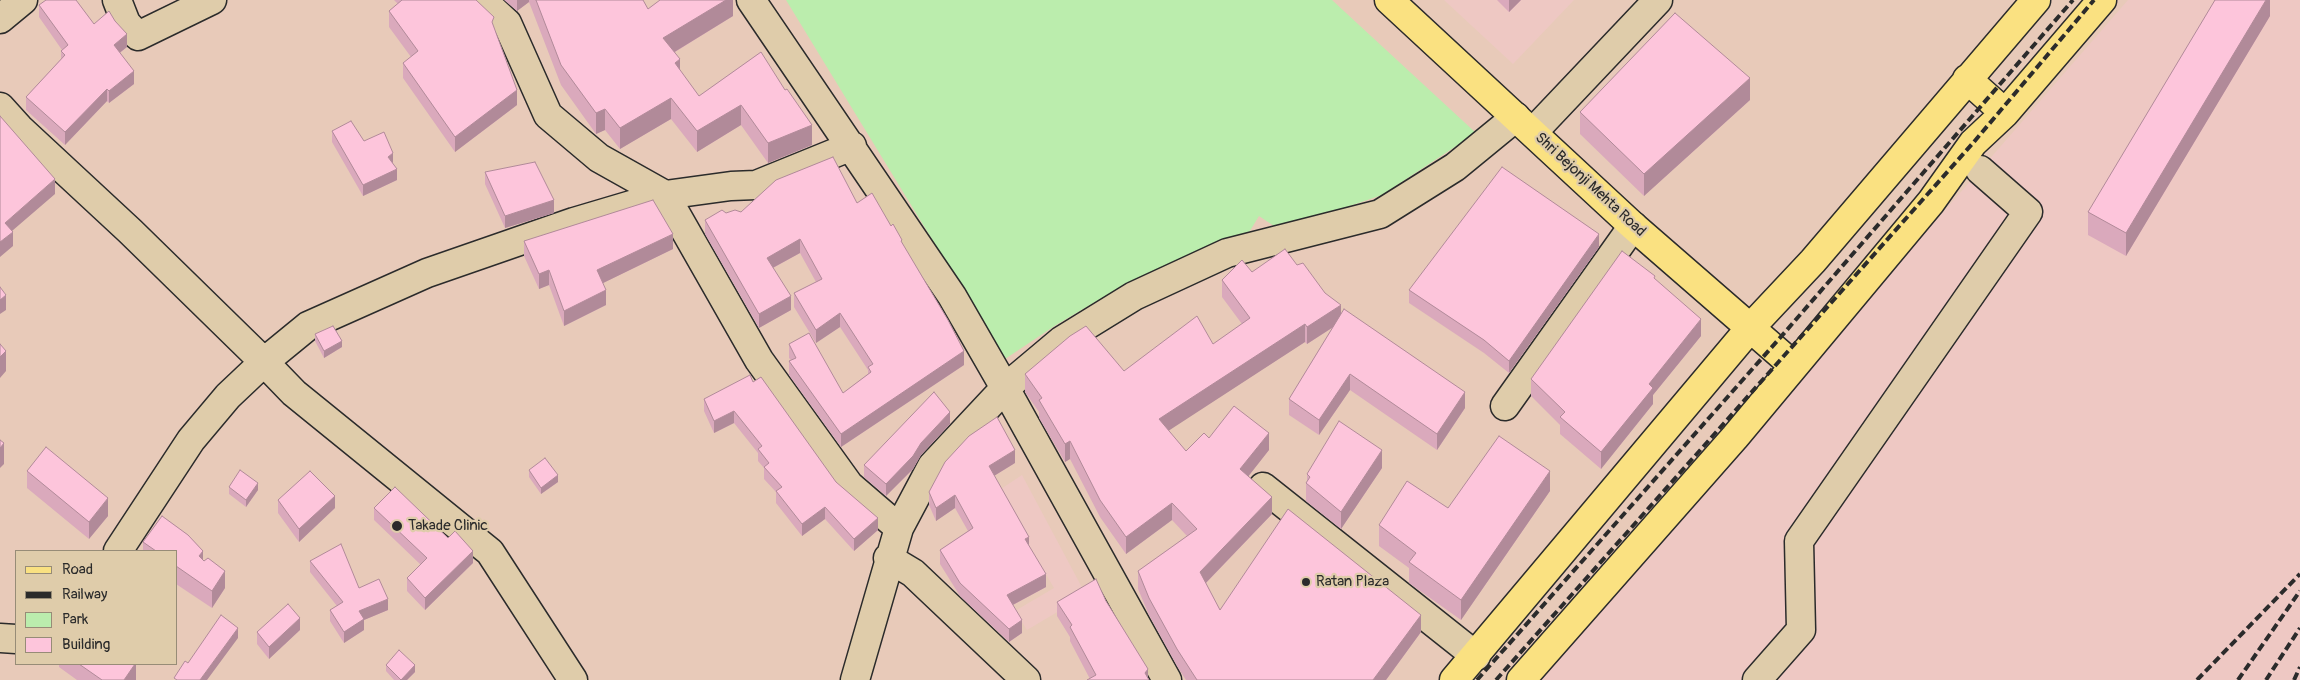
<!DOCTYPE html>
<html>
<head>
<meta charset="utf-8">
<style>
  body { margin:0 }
  #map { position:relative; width:2300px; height:680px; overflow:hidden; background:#e8cab9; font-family:Pangolin,sans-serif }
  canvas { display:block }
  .legend { position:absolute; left:15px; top:550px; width:162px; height:115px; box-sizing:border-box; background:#dfccaa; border:1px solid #978c77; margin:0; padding:6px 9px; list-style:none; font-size:15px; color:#2b2b2b }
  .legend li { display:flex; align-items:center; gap:10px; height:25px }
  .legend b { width:25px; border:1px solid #978c77 }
</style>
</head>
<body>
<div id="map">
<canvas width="2300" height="680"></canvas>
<ul class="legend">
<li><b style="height:6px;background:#fae181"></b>Road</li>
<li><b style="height:6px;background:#2b2b2b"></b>Railway</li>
<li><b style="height:14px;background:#bbedad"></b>Park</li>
<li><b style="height:14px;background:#fdc5db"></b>Building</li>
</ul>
</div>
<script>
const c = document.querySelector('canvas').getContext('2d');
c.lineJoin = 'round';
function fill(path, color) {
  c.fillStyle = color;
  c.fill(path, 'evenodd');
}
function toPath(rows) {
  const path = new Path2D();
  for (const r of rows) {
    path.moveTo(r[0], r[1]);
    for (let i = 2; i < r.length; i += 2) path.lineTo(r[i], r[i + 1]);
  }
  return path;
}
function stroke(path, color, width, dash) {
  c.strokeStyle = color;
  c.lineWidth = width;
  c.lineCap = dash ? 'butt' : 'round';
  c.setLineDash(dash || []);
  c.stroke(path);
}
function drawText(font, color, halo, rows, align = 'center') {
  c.font = font + ' Pangolin,sans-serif';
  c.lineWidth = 4.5;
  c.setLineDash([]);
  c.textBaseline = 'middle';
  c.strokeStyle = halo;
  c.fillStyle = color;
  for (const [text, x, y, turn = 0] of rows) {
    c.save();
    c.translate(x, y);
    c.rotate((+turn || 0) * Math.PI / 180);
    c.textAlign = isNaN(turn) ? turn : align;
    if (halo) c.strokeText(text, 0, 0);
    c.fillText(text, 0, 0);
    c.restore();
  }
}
fill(toPath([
  [1444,0,1574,0,1513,64],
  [2128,0,2300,0,2300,680,1536,680],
  [1022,475,1086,595,1027,630,1015,611,1054,588,998,491]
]), '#eec8c3');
fill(toPath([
  [786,0,1332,0,1476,133,1382,195,1280,230,1259,216,1248,234,1124,285,1056,325,1005,359]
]), '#bbedad');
const minor = toPath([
  [117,0,126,23,138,36,212,0],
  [482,0,507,23,548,115,599,158,665,195,759,360,849,485,899,528],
  [751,0,952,296,1005,388,932,466,899,528,855,680],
  [0,19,23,0],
  [0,107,19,128,130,231,264,362,294,393,490,552,573,680],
  [1533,132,1658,0],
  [1505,406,1633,226],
  [1263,487,1476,656],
  [118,551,191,440,228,396,264,362,308,326,427,273,574,222,665,195,731,186,756,185,852,146],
  [888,558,913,573,1026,680],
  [0,638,16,639],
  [1167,680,1005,388,1061,341,1134,296,1227,253,1380,214,1455,167,1516,117],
  [1757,680,1801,630,1799,541,2028,212,1980,170]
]);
const major = toPath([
  [1389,0,1633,226,1794,366],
  [1967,79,2005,113],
  [1454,680,1751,327,1813,261,2036,0],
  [1521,680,1735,437,1931,202,1973,143,2005,113,2102,0]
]);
stroke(minor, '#2b2b2b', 31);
stroke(major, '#2b2b2b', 31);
stroke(minor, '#dfccaa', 28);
stroke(major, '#fae181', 28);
stroke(toPath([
  [1477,680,1786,331,2073,0],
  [1496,680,1973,143,2094,0],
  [2197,680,2300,574],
  [2238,680,2300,591],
  [2266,680,2300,628],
  [2294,680,2300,667]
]), '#2b2b2b', 4, [8, 4]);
fill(toPath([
  [394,0,476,0,494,28,517,105,455,152,403,78,403,63,411,57,389,27,389,11,398,4],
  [504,0,643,0,648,9,733,0,733,16,675,52,680,71,699,96,761,52,812,145,768,163,741,125,697,152,671,119,620,149,605,130,596,134,561,85,529,2,517,11],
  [1497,0,1521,0,1509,12],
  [2270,0,2270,16,2126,256,2088,235,2088,212],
  [39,5,94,24,127,47,120,53,134,84,109,103,107,101,65,145,26,110,26,97,61,59,61,51,62,50,39,17],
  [1750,100,1644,196,1580,134,1580,112],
  [332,131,364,141,393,164,397,180,363,196,332,142],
  [485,172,554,213,505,228,485,184],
  [857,203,902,244,964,365,841,447,789,375,789,361,791,360,789,358,789,344,843,393,868,374,868,370,840,327,816,343,794,307,794,293,816,282,800,253,773,268,791,310,759,328,705,234,705,220,726,213],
  [524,241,673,249,603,283,606,305,564,326,549,285,539,289,524,256],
  [1599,247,1509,373,1484,353,1409,303,1409,290],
  [1297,265,1325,293,1341,313,1465,408,1437,450,1350,390,1319,435,1289,415,1289,399,1332,328,1307,344,1305,342,1168,430,1186,451,1209,438,1269,450,1248,476,1272,514,1206,583,1220,610,1421,632,1386,680,1186,680,1177,666,1149,615,1138,589,1138,571,1187,536,1172,520,1126,554,1100,517,1070,459,1065,462,1039,418,1039,412,1025,392,1025,374,1124,371,1213,344,1242,324,1222,297,1222,280,1252,272],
  [1655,279,1701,336,1653,395,1653,404,1601,469,1560,434,1560,425,1531,396,1531,379],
  [315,334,342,347,324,358,315,341],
  [753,382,836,482,878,530,854,551,825,519,802,536,776,503,776,492,764,479,764,468,758,461,758,453,734,423,714,433,704,411,704,399],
  [950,424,921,455,913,469,886,496,864,477,864,465],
  [1015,463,994,476,1029,546,1046,587,1013,605,1022,633,1009,642,960,596,940,564,940,550,968,531,955,508,936,521,929,505,929,492],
  [1382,468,1341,529,1306,501,1306,483,1307,481,1307,474],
  [529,470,558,482,541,494,529,477],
  [27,471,108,516,89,539,27,488],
  [229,487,258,490,246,507,229,494],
  [1550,491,1461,620,1409,583,1409,568,1379,546,1379,525,1448,508],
  [278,500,335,508,299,542,278,513],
  [374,508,473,563,425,610,407,591,407,578,421,565,374,520],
  [162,516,188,535,203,551,203,560,204,561,208,558,225,571,225,588,212,608,176,584,176,551,143,551,143,542],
  [310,561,359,588,388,610,364,620,364,630,344,643,330,621,330,610,337,606,310,572],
  [1106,601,1148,678,1090,679,1070,641,1070,637,1057,616,1057,602],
  [300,630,269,659,257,644,257,632],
  [59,664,136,664,136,680,77,680,59,667],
  [386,665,415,672,407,680,394,680,386,671]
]), '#daa9bc');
fill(toPath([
  [517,0,529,0,529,2,517,11],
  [726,0,733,0,733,16,663,59,663,38],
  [1509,0,1521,0,1509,12],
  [2266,0,2270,0,2270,16,2126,256,2126,233],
  [127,34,127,47,114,57,114,45],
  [680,59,680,79,675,63],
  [134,71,134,84,109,103,109,91],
  [1750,78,1750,100,1644,196,1644,174],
  [107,89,107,101,65,145,65,132],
  [517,90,517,105,455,152,455,137],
  [671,98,671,119,620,149,620,128],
  [741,105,741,125,697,152,697,131],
  [605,109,605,130,596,134,596,113],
  [812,125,812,145,768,163,768,143],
  [393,153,393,164,388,157],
  [397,169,397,180,363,196,363,185],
  [55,179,55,194,5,237,5,223],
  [554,200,554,213,505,228,505,216],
  [13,232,13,246,0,257,0,242],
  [673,234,673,249,597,286,597,270],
  [1599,234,1599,247,1509,373,1509,361],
  [800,239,800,253,767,271,767,258],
  [549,270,549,285,539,289,539,274],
  [606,290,606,305,564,326,564,311],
  [6,295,6,310,0,314,0,300],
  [791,296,791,310,759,328,759,314],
  [1341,305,1341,322,1307,344,1307,327],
  [840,313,840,327,816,343,816,330],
  [1701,319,1701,336,1653,395,1653,404,1601,469,1601,452,1649,384],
  [1305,324,1305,342,1159,437,1159,419],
  [342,341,342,347,324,358,324,351],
  [6,351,6,371,0,378,0,357],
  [964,351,964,365,841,447,841,434],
  [1350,374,1350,390,1319,435,1319,420],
  [1465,392,1465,408,1437,450,1437,434],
  [734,411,734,423,714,433,714,421],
  [950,412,950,424,921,455,913,469,886,496,886,484,921,443],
  [1269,433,1269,450,1240,487,1240,469],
  [1070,441,1070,459,1065,462,1065,444],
  [4,443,4,464,0,468,0,448],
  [1015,450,1015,463,989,479,989,466],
  [1382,450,1382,468,1341,529,1341,512],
  [1550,471,1550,491,1461,620,1461,600],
  [558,475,558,482,541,494,541,488],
  [258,483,258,490,246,507,246,500],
  [955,495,955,508,936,521,936,508],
  [335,496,335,508,299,542,299,529],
  [1272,497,1272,514,1200,589,1200,572],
  [108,498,108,516,89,539,89,522],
  [1172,503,1172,520,1126,554,1126,537],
  [825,507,825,519,802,536,802,524],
  [878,518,878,530,854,551,854,539],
  [1029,537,1029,551,1025,539],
  [203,551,203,568,199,556],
  [473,551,473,563,425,610,425,598],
  [225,571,225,588,212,608,212,591],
  [1046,574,1046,587,1007,608,1007,595],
  [388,599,388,610,364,620,364,630,344,643,344,632,359,611],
  [1421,615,1421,632,1386,680,1373,680],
  [300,618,300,630,269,659,269,647],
  [1022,620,1022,633,1009,642,1009,629],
  [238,628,238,638,207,680,200,680],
  [135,664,136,664,136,680,124,680],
  [415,665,415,672,407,680,401,680],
  [1148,669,1148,680,1145,673]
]), '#b18a99');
const building = toPath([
  [46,0,76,0,94,24,109,11,115,21,127,34,114,45,134,71,109,91,107,89,65,132,26,97,65,55,61,51,68,45,39,5,46,0],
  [402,0,476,0,494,17,492,22,517,90,455,137,403,63,418,51,389,11,402,0],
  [536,0,643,0,648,9,660,0,726,0,663,38,680,59,675,63,699,96,761,52,785,90,787,89,812,125,768,143,741,105,697,131,671,98,620,128,605,109,596,113,561,65,536,0],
  [2215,0,2266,0,2126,233,2088,212,2215,0],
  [1675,13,1750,78,1644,174,1580,112,1675,13],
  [0,116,55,179,5,223,13,232,0,242,0,116],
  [351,121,364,141,384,132,393,153,388,157,397,169,363,185,332,131,351,121],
  [833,157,857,203,872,193,891,226,893,224,902,240,901,241,948,320,964,351,841,434,789,361,796,358,789,344,809,333,843,393,871,372,868,367,873,364,840,313,816,330,794,293,822,279,800,239,767,258,791,296,759,314,705,220,722,210,726,213,735,210,741,212,776,180,833,157],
  [535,162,554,200,505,216,485,172,535,162],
  [1502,167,1599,234,1509,361,1484,340,1409,290,1502,167],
  [653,200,673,234,597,270,606,290,564,311,549,270,539,274,524,241,653,200],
  [1285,249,1297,265,1303,263,1325,293,1341,305,1307,327,1305,324,1159,419,1186,451,1204,433,1209,438,1234,406,1269,433,1240,469,1272,497,1200,572,1220,610,1288,509,1421,615,1373,680,1197,680,1177,649,1149,598,1138,571,1197,529,1172,503,1126,537,1100,500,1070,441,1065,444,1039,400,1042,398,1025,374,1070,336,1086,326,1124,371,1197,316,1213,344,1250,318,1222,280,1242,260,1252,272,1285,249],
  [1622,251,1655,276,1654,278,1701,319,1649,384,1653,388,1601,452,1560,417,1565,412,1531,379,1622,251],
  [0,287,6,295,0,300,0,287],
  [1344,309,1465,392,1437,434,1350,374,1319,420,1289,399,1344,309],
  [333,326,342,341,324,351,315,334,333,326],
  [0,344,6,351,0,357,0,344],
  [750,375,753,382,761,377,836,482,878,518,854,539,825,507,802,524,776,491,782,487,764,467,769,463,758,449,762,446,734,411,714,421,704,399,750,375],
  [934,392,950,412,921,443,913,456,886,484,864,465,934,392],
  [997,417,1015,450,989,466,1029,537,1025,539,1046,574,1007,595,1022,620,1009,629,960,583,940,550,973,528,955,495,936,508,929,492,945,462,969,436,997,417],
  [1339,421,1382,450,1341,512,1306,483,1310,477,1307,474,1339,421],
  [1499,436,1550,471,1461,600,1409,562,1416,553,1379,525,1407,481,1448,508,1499,436],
  [0,440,4,443,0,448,0,440],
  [46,447,108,498,89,522,27,471,46,447],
  [545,458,558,475,541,488,529,470,545,458],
  [240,470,258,483,246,500,229,487,240,470],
  [310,471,335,496,299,529,278,500,310,471],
  [395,487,448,538,455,531,473,551,425,598,407,578,427,558,374,508,395,487],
  [162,516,188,535,203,551,199,556,204,561,208,558,225,571,212,591,176,566,176,551,156,551,143,542,162,516],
  [341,544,359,588,379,579,388,599,359,611,364,619,344,632,330,610,343,602,310,561,341,544],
  [1096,579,1106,601,1148,669,1145,673,1149,680,1087,680,1096,675,1070,627,1072,625,1057,602,1096,579],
  [288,604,300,618,269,647,257,632,288,604],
  [221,615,238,628,200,680,177,680,174,678,185,661,188,663,221,615],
  [399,650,415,665,401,680,386,665,399,650],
  [79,664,135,664,124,680,102,680,79,664]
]);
fill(building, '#fdc5db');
stroke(building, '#b18a99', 1);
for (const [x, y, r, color] of [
  [397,526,6,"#2b2b2b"],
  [1306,582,5,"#2b2b2b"]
]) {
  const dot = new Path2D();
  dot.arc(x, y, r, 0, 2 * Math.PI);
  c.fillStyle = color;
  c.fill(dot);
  stroke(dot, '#dfccaa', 2);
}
drawText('15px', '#2b2b2b', '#dfccaa', [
  ["Shri Bejonji Mehta Road",1590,185,43]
]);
drawText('15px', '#2b2b2b', '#dfccaa', [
  ["Takade Clinic",408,526],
  ["Ratan Plaza",1316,582]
], 'left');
</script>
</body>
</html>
